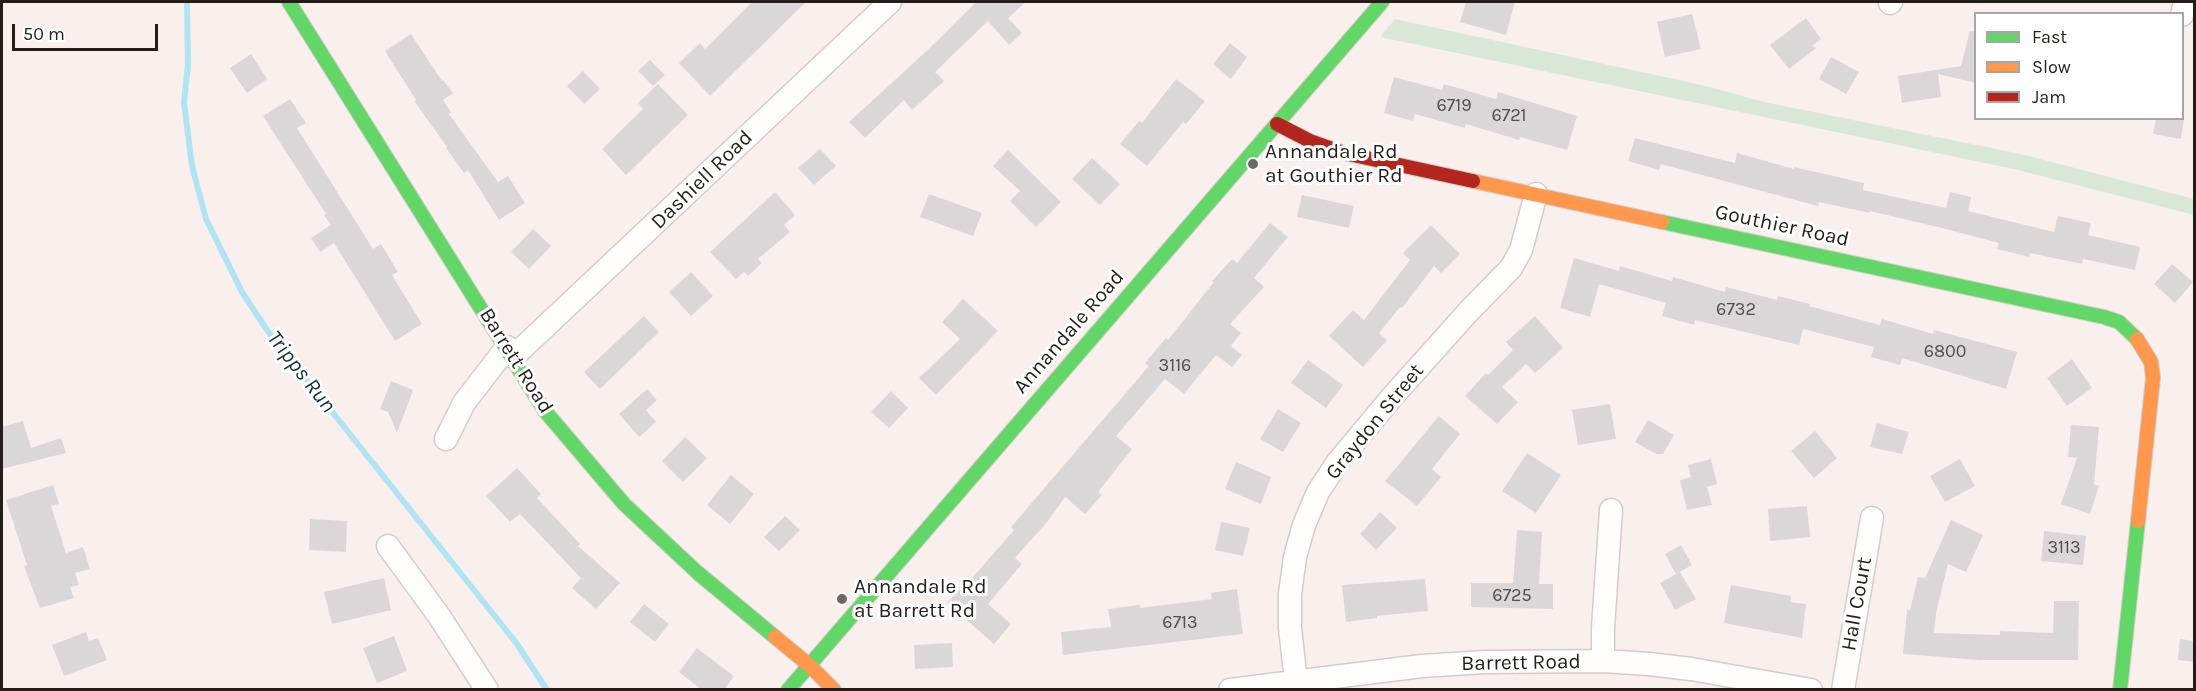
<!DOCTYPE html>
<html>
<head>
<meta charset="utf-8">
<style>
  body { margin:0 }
  #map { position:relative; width:2196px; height:691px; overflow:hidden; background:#f9f0ed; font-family:Karla,sans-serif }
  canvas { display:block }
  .frame { position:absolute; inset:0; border:3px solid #251d1a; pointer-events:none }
  .legend { position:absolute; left:1974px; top:12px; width:210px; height:108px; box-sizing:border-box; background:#fff; border:2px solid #a8a5a3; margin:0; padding:8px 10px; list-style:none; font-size:18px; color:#251d1a }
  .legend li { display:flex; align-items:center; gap:12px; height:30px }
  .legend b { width:30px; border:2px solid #a8a5a3 }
  .scale { position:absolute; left:12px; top:24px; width:146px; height:27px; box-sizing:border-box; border:3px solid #251d1a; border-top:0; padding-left:8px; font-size:18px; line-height:21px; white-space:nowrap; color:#251d1a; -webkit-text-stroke:4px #fff; paint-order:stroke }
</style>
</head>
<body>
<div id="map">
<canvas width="2196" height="691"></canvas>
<div class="frame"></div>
<ul class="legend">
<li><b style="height:8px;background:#63d668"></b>Fast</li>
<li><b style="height:8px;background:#ff974d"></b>Slow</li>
<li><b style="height:8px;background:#b3261e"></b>Jam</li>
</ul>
<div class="scale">50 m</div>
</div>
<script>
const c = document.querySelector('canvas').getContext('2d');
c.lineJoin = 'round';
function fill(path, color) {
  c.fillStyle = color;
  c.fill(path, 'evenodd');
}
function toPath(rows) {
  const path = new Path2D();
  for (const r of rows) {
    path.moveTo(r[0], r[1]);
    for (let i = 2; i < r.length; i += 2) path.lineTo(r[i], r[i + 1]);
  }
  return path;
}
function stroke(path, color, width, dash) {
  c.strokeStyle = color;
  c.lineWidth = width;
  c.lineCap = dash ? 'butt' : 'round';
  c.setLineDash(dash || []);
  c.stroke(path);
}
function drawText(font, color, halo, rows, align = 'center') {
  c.font = font + ' Karla,sans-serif';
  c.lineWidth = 6;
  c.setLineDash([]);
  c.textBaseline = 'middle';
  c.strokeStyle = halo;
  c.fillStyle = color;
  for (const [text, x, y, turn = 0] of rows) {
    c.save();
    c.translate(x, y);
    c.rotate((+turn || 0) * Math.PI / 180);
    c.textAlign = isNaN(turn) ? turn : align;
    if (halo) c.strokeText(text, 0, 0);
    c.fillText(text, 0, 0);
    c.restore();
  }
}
fill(toPath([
  [1395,19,1702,85,1764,102,2021,154,2194,199,2194,215,2018,170,1380,37]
]), '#d9e8d6');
stroke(toPath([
  [187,2,188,65,184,102,192,166,206,219,242,292,267,330,517,644,547,690]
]), '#b1e3f3', 6);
fill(toPath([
  [752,2,806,2,710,96,679,63,700,43,705,49],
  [976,2,1026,2,1008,18,1022,33,1009,45,988,21,935,72,944,81,912,110,904,100,865,138,849,122,933,45],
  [1466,2,1515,2,1506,35,1460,22],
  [1692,14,1701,49,1665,57,1657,22],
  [1806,18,1821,39,1812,46,1816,48,1789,69,1770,45],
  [1970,31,1976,32,1976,83,1938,74,1941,97,1902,103,1898,76,1961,66],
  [411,34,442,81,443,80,453,93,443,100,451,112,449,114,498,182,508,176,525,203,499,220,468,170,464,173,446,148,447,147,414,101,416,100,385,51],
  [1230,43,1247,57,1231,79,1213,64],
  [251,54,267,79,247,93,230,68],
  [1831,57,1859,72,1846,94,1819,79],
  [650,60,665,75,653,86,638,71],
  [583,71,600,89,584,104,567,86],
  [1394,77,1442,90,1444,84,1496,99,1498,92,1577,116,1567,150,1520,137,1519,140,1466,124,1465,128,1415,114,1413,121,1384,113],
  [1176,79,1205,101,1186,124,1183,122,1147,166,1120,144,1139,121,1142,123],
  [658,84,688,115,626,175,602,149,643,109,638,103],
  [290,99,306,123,297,128,373,249,381,244,398,272,392,275,422,324,395,341,334,243,320,252,311,238,331,225,324,215,326,214,263,116],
  [2156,118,2184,118,2181,139,2153,134],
  [1635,138,1735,163,1737,153,1794,169,1794,167,1864,183,1863,190,1946,208,1950,192,1971,197,1968,211,2054,232,2058,216,2091,223,2088,235,2140,247,2135,270,2083,259,2082,264,2030,253,2029,257,1997,249,1999,243,1942,228,1870,211,1870,213,1819,202,1818,206,1661,164,1659,170,1628,161],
  [820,149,836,166,814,185,798,168],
  [1008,150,1061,202,1036,227,1010,201,1020,191,993,166],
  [1092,158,1120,184,1100,205,1072,179],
  [775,192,795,215,784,225,790,232,758,259,762,263,748,276,744,272,736,279,710,252],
  [929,194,982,213,973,236,920,217],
  [1302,195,1354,206,1349,228,1297,217],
  [1270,223,1288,237,1254,278,1264,287,1230,324,1241,333,1231,346,1242,355,1232,367,1216,355,1184,394,1165,379,1116,436,1132,449,1098,492,1102,495,1085,514,1065,497,1048,521,1015,558,1022,564,988,604,1011,624,994,644,947,603,964,584,966,585,1014,530,1011,527,1149,366,1145,363,1166,338,1168,340,1214,282,1212,281,1232,259,1237,263],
  [1431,225,1460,254,1441,273,1434,266,1402,308,1400,307,1379,333,1387,340,1363,367,1329,336,1353,310,1364,320,1410,260,1403,253],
  [533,229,551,246,529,269,511,252],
  [1574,258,1619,271,1620,266,1672,281,1673,277,1725,292,1726,287,1777,300,1778,296,1810,304,1809,306,1880,325,1882,319,1933,334,1934,330,2017,352,2006,389,1902,358,1900,365,1871,357,1874,347,1803,329,1799,345,1695,320,1694,325,1662,316,1666,303,1599,284,1590,317,1560,308],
  [2172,264,2193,282,2175,303,2154,284],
  [691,272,713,296,691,316,669,292],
  [963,299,998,331,936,395,919,378,960,339,942,322],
  [644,316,659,332,600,389,584,372],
  [1535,316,1563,348,1535,373,1526,364,1502,387,1518,402,1497,424,1465,396,1486,373,1488,375,1513,350,1506,342],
  [2072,359,2092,388,2067,406,2047,378],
  [1308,360,1343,385,1326,408,1291,383],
  [391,381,413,390,397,433,388,412,380,409],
  [647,389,657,400,646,410,656,422,639,437,619,414],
  [891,391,908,408,889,428,871,412],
  [1610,404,1616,439,1578,445,1572,410],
  [1278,409,1301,423,1283,452,1260,439],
  [1439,416,1460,434,1432,469,1441,477,1417,506,1385,481],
  [1648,420,1674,435,1663,454,1656,454,1635,442],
  [23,421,31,448,61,438,66,453,2,469,2,427],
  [1877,423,1909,432,1902,454,1870,447],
  [2071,425,2099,427,2094,484,2099,486,2090,514,2061,504,2077,458,2068,457],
  [1815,431,1837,458,1814,478,1791,451],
  [685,437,707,458,683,482,662,461],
  [1527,453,1561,475,1536,513,1502,491],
  [1711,459,1717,484,1707,487,1712,505,1687,510,1680,480,1691,477,1688,465],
  [1960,459,1975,486,1945,502,1930,476],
  [1236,462,1271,477,1261,504,1225,489],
  [517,468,541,494,537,498,580,544,578,546,620,583,596,609,572,588,581,578,520,514,510,522,486,496],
  [731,475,754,494,730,524,707,505],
  [53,485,59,504,51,506,66,553,83,547,90,569,75,573,79,585,70,587,74,598,40,608,24,566,27,565,6,500],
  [1807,506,1810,537,1770,541,1768,509],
  [1380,512,1397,528,1376,550,1360,534],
  [785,516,800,530,779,551,764,537],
  [310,519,347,521,346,552,309,550],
  [1951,520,1983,535,1966,572,1948,564,1936,613,1934,633,2000,635,2000,631,2053,633,2054,601,2079,601,2078,660,1979,660,1903,654,1907,610,1910,610,1918,577,1925,578],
  [1221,522,1250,528,1243,556,1215,550],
  [1517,530,1542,532,1539,584,1553,584,1553,609,1471,607,1471,583,1513,583],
  [2044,531,2086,536,2083,565,2041,561],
  [1681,545,1692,565,1676,574,1665,554],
  [1680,572,1696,599,1675,610,1660,583],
  [384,578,391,610,332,624,324,592],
  [1425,579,1428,611,1377,616,1377,618,1346,622,1342,585],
  [1731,585,1791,596,1790,602,1806,604,1802,638,1724,623],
  [1237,589,1243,634,1063,655,1061,632,1111,627,1108,609,1140,605,1140,608,1212,599,1211,593],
  [644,604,669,624,655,642,630,622],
  [86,632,89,641,98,638,107,660,64,676,52,645],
  [394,636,407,671,377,683,363,648],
  [2180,639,2194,641,2194,662,2178,660],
  [952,643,953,667,915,669,914,645],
  [697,648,734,676,724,690,702,690,679,672]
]), '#dbd7d9');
const street = toPath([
  [1890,3,1891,2],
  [2182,15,2185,2],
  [513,357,890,2],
  [446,439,464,403,507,347],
  [388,546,439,616,487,690],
  [1603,661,1603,628,1611,510],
  [1296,681,1290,628,1290,594,1295,557,1304,525,1318,492,1337,463,1392,397,1469,311,1511,268,1521,250,1536,194],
  [1230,690,1422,666,1485,662,1603,661,1649,664,1691,669,1811,690],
  [1843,690,1872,518]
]);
const fast = toPath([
  [289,2,545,411,624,504,698,573,775,637],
  [1662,222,2104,317,2119,322,2137,339],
  [788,690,1382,2],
  [2120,690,2138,521]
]);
const slow = toPath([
  [1473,181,1662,222],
  [2137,339,2151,362,2153,378,2138,521],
  [775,637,809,665,834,690]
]);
const jam = toPath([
  [1277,124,1310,141,1344,153,1473,181]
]);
stroke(street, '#d4ccc9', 25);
stroke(fast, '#d4ccc9', 16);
stroke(slow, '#d4ccc9', 16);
stroke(jam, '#d4ccc9', 16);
stroke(street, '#fefdfc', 22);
stroke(fast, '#63d668', 14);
stroke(slow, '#ff974d', 14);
stroke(jam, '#b3261e', 14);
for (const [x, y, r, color] of [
  [1253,164,6,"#6f6764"],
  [842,599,6,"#6f6764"]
]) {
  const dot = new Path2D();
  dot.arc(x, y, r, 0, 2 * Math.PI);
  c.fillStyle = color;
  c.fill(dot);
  stroke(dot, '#fff', 2);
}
drawText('18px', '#524c4a', null, [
  ["6719",1454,106],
  ["6721",1509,116],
  ["6732",1736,310],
  ["6800",1945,352],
  ["3116",1175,366],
  ["3113",2064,548],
  ["6725",1512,596],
  ["6713",1180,623]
]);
drawText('21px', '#251d1a', '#fff', [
  ["Annandale Rd",1265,152],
  ["at Gouthier Rd",1265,176],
  ["Annandale Rd",854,587],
  ["at Barrett Rd",854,611]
], 'left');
drawText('21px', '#251d1a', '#fff', [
  ["Dashiell Road",702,180,-44],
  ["Gouthier Road",1782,226,12],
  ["Annandale Road",1069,332,-49],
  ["Barrett Road",516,361,58],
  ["Graydon Street",1375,422,-51],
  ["Hall Court",1857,604,-80],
  ["Barrett Road",1521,663,-1]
]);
drawText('italic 22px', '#0e323d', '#fff', [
  ["Tripps Run",301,372,52]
]);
</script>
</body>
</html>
